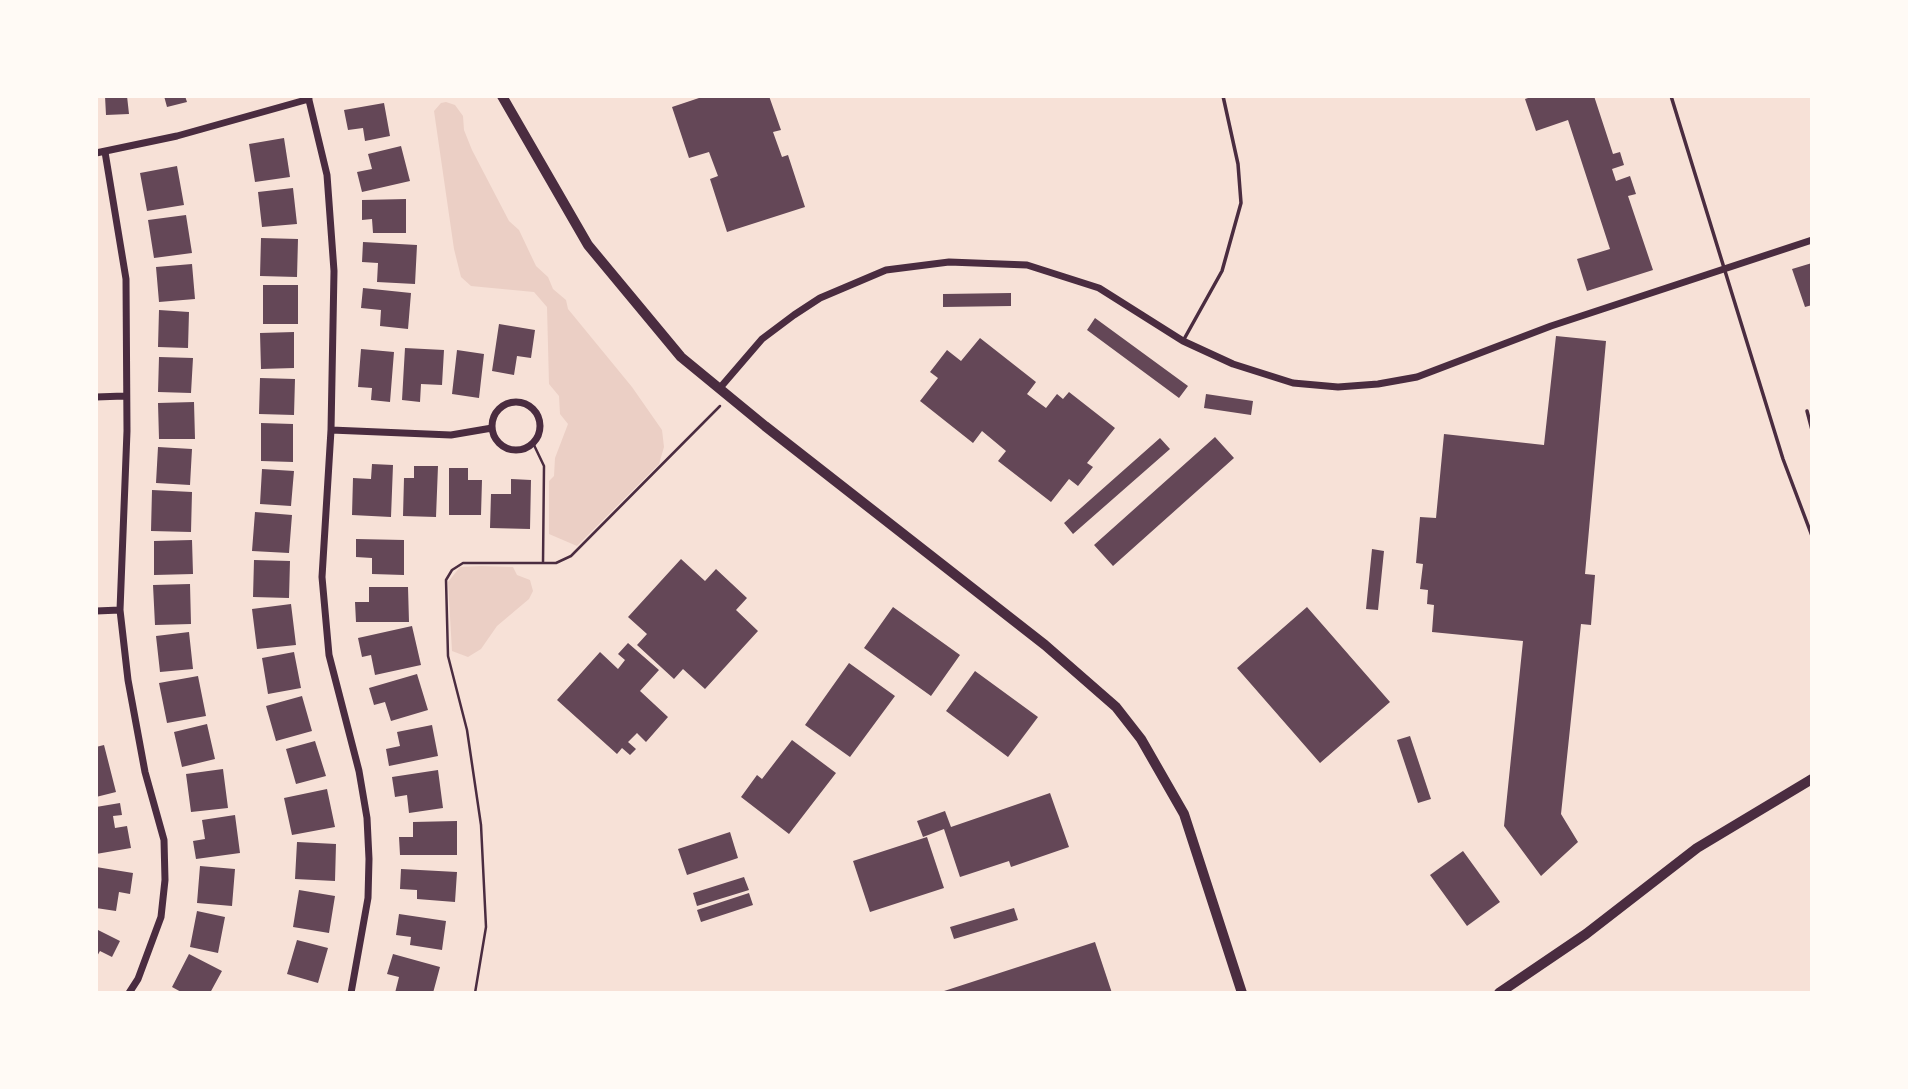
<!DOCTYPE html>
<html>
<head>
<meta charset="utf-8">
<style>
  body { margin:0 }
  #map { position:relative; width:1908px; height:1089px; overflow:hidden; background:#f7e1d7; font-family:"Noto Serif",serif }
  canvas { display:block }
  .frame { position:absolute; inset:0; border:98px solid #fffaf5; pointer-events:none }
</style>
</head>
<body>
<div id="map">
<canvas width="1908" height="1089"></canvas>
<div class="frame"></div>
</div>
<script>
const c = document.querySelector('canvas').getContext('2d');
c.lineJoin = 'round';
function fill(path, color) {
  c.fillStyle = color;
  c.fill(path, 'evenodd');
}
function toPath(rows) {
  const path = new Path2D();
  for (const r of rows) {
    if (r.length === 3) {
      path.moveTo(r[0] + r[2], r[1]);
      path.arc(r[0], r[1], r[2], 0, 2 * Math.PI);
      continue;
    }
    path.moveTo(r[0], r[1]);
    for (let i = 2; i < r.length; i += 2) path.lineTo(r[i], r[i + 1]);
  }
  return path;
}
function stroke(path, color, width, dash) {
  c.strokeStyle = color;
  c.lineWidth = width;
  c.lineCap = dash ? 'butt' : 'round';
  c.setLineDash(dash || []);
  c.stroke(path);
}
fill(toPath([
  [446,102,455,105,463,116,464,130,472,150,509,221,519,230,536,266,548,277,553,289,566,300,568,309,632,387,662,430,664,447,659,464,577,546,549,534,549,481,554,476,555,458,568,424,560,414,559,396,549,384,547,307,534,292,471,286,461,277,454,249,434,111,441,103],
  [481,566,513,567,517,575,530,580,533,591,529,599,497,626,481,649,468,657,452,651,448,582,460,567]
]), '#ebcfc5');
fill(toPath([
  [105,96,127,96,129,114,106,115],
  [164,96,185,96,187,102,167,107],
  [705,96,769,96,781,130,773,132,782,157,788,155,805,207,727,232,710,179,718,176,709,152,689,158,672,107],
  [1534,96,1594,96,1613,154,1620,152,1624,165,1612,169,1616,181,1630,176,1636,194,1628,196,1653,270,1587,291,1577,259,1610,249,1568,120,1536,131,1525,99],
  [384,103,390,136,365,141,363,128,348,130,344,110],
  [284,138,290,177,255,182,249,144],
  [401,146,410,181,362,192,357,172,372,169,368,154],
  [177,166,184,205,147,211,140,173],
  [293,188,297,224,262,227,258,192],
  [406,199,406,233,373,233,372,219,362,220,362,200],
  [186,215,192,253,154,258,148,220],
  [261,238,298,239,297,277,260,276],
  [363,242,417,245,415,284,377,282,378,263,362,262],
  [1812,263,1812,305,1805,307,1792,269],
  [192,264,195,299,159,302,156,267],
  [263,285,298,285,298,324,263,324],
  [363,288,411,293,408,329,380,326,381,310,361,308],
  [1011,293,1011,306,943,307,943,294],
  [159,310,189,312,188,348,158,347],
  [1095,318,1188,386,1179,398,1087,330],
  [499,324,535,330,531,358,517,356,514,375,492,371],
  [294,332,294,368,261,369,260,333],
  [1556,336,1606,341,1585,574,1595,575,1591,625,1581,624,1561,814,1578,842,1541,876,1504,826,1523,641,1432,632,1434,605,1427,604,1428,590,1420,589,1423,564,1416,563,1420,517,1436,518,1444,434,1544,445],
  [980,338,1036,382,1027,394,1046,408,1057,394,1063,399,1069,392,1115,428,1087,463,1093,467,1078,486,1069,479,1051,502,998,461,1006,451,982,431,973,443,920,401,938,378,930,372,947,350,961,361],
  [405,348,444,350,442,385,421,384,420,402,402,400],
  [361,349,394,352,390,402,371,400,372,388,358,387],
  [457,350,484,354,479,398,452,394],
  [159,357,193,358,191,393,158,392],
  [260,378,295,379,294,415,259,414],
  [1206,394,1253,401,1251,415,1204,408],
  [194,402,195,439,159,439,158,403],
  [261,423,293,424,293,462,261,461],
  [1215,437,1234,458,1113,566,1094,545],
  [1160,438,1170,449,1073,534,1064,523],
  [158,447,192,449,190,485,156,483],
  [372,464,393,465,391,517,352,515,353,478,371,479],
  [414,466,438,466,436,517,403,516,404,478,414,478],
  [449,468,468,468,468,480,482,480,481,515,449,515],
  [262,469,294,471,291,506,260,504],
  [511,479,531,480,530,529,490,528,491,494,511,494],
  [152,490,192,492,191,532,151,531],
  [255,512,292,515,289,553,252,551],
  [356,539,404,540,404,575,372,574,372,558,356,557],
  [192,540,193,574,154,575,154,541],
  [1372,549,1384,551,1378,610,1366,609],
  [681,559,705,581,716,569,747,598,736,610,758,631,705,689,683,669,674,679,637,645,647,634,628,617],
  [254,560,290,561,289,598,253,597],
  [190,584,191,624,155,625,153,585],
  [369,587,408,587,409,622,356,622,355,602,369,602],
  [291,604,296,645,257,649,252,609],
  [893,607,960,655,931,696,864,648],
  [1307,607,1390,702,1320,763,1237,668],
  [412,626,421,665,375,675,371,655,362,657,358,638],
  [189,632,193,669,160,672,156,636],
  [628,643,659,670,640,691,668,717,646,742,637,733,628,742,636,749,630,755,622,748,617,754,557,700,600,652,618,669,625,660,618,654],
  [294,652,301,688,268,694,262,658],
  [849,663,895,696,850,757,805,725],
  [975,671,1038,717,1008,757,946,711],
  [417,674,428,710,391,721,385,702,374,705,369,688],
  [198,676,206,716,167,723,159,683],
  [302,696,312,731,276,741,266,706],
  [207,724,215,759,182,767,174,732],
  [432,725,438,756,389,766,386,749,400,746,397,732],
  [1410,736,1431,799,1418,803,1397,740],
  [792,740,836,773,789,834,741,797,757,775,762,779],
  [315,741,326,776,296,784,286,749],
  [104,745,116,792,96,797,96,747],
  [223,769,228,808,191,812,186,774],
  [438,770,443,808,409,813,407,795,395,797,392,777],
  [327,789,335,827,292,835,284,798],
  [1050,793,1069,847,1011,867,1009,861,960,877,944,829,923,837,917,821,945,811,951,827],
  [120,803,122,815,113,816,115,828,127,826,131,848,96,854,96,807],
  [235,815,240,853,196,859,193,841,205,839,202,820],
  [457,821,457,855,400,855,399,837,413,837,413,822],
  [730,832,738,858,687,875,678,849],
  [927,837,944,888,870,912,853,861],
  [297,842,336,844,335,881,295,879],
  [1463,851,1500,902,1467,926,1430,875],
  [200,866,235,869,232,906,197,903],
  [96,867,133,873,130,894,119,892,116,911,96,908],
  [401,869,457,872,455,902,417,899,417,890,400,889],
  [744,877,749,890,697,906,693,893],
  [299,890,335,896,329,933,293,927],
  [749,893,753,905,701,922,697,910],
  [1014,908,1018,920,954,939,950,927],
  [197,911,225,917,218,953,190,947],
  [399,914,446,921,442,950,410,945,411,937,396,935],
  [96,929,120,941,112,957,100,951,96,958],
  [297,940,328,948,318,983,287,974],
  [1095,942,1112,993,941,993,941,992],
  [189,954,222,971,210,993,183,993,172,987],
  [393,954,440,967,433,993,395,993,399,977,387,974]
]), '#644757');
stroke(toPath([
  [543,563,556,563,571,556,720,406],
  [475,993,486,927,481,825,467,730,448,656,446,580,452,570,463,563,543,563,544,466,533,443]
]), '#4a2c40', 2.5);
stroke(toPath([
  [1671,96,1783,459,1812,536],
  [1183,341,1222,271,1241,203,1238,164,1223,96],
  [1807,411,1812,430],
  [1812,434,1812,463]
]), '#4a2c40', 3.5);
stroke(toPath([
  [308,96,327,175,334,271,331,430,322,577,329,655,359,771,367,818,369,859,368,898,351,993],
  [105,152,126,279,127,431,120,610,128,680,145,772,164,840,165,880,161,917,138,979,129,993],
  [96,153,177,136,309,99],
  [719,389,762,339,794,315,820,298,886,270,949,262,1027,265,1099,288,1183,341,1233,364,1293,383,1338,387,1378,384,1417,377,1551,326,1812,240],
  [96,397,124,396],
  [516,426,24],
  [331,430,451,435,492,428],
  [96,611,120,610]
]), '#4a2c40', 7);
stroke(toPath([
  [502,96,588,245,681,357,765,426,1045,645,1116,707,1141,739,1184,814,1242,993]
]), '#4a2c40', 10);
stroke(toPath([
  [1499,993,1586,934,1697,848,1812,779]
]), '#4a2c40', 10);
</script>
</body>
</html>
